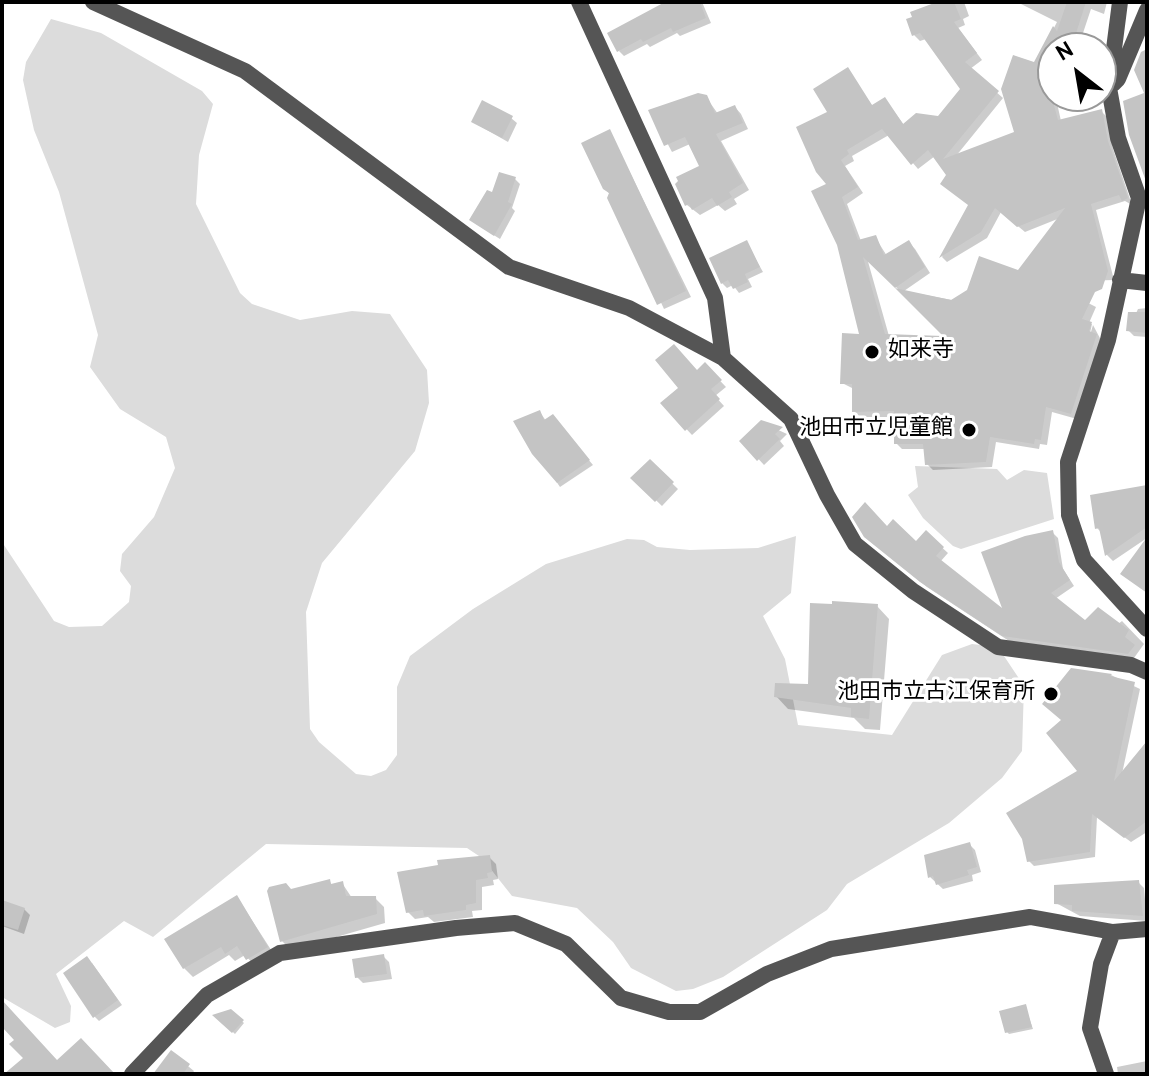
<!DOCTYPE html>
<html>
<head>
<meta charset="utf-8">
<style>
  body { margin:0 }
  #map { position:relative; width:1149px; height:1076px; overflow:hidden; background:#fff; font-family:Overpass,sans-serif }
  canvas { display:block }
  .frame { position:absolute; inset:0; border:4px solid #000; pointer-events:none }
  .north { position:absolute; left:1037px; top:32px; width:80px; height:80px; box-sizing:border-box; background:#fff; border:2px solid #999; border-radius:50%; rotate:329deg; font-size:22px; font-weight:700; line-height:32px; text-align:center; color:#000 }
  .north::after { content:''; display:block; margin:auto; width:28px; height:36px; background:#000; clip-path:polygon(50% 0,100% 100%,50% 72%,0 100%) }
</style>
</head>
<body>
<div id="map">
<canvas width="1149" height="1076"></canvas>
<div class="frame"></div>
<div class="north">N</div>
</div>
<script>
const c = document.querySelector('canvas').getContext('2d');
c.lineJoin = 'round';
function fill(path, color) {
  c.fillStyle = color;
  c.fill(path, 'evenodd');
}
function toPath(rows) {
  const path = new Path2D();
  for (const r of rows) {
    path.moveTo(r[0], r[1]);
    for (let i = 2; i < r.length; i += 2) path.lineTo(r[i], r[i + 1]);
  }
  return path;
}
function stroke(path, color, width, dash) {
  c.strokeStyle = color;
  c.lineWidth = width;
  c.lineCap = dash ? 'butt' : 'round';
  c.setLineDash(dash || []);
  c.stroke(path);
}
function drawText(font, color, halo, rows, align = 'center') {
  c.font = font + ' Overpass,"Noto Sans JP",sans-serif';
  c.lineWidth = 6;
  c.setLineDash([]);
  c.textBaseline = 'middle';
  c.strokeStyle = halo;
  c.fillStyle = color;
  for (const [text, x, y, turn = 0] of rows) {
    c.save();
    c.translate(x, y);
    c.rotate((+turn || 0) * Math.PI / 180);
    c.textAlign = isNaN(turn) ? turn : align;
    if (halo) c.strokeText(text, 0, 0);
    c.fillText(text, 0, 0);
    c.restore();
  }
}
fill(toPath([
  [51,19,101,33,202,91,213,104,199,155,196,204,240,293,252,304,300,320,352,311,390,314,427,370,429,403,415,451,322,563,306,612,310,729,319,742,356,774,371,776,386,770,397,755,397,687,410,656,473,609,546,564,627,539,644,540,657,547,690,550,758,548,796,536,791,593,763,616,785,659,798,725,892,735,942,655,972,644,998,647,1024,686,1022,751,1002,778,949,823,847,884,827,910,723,977,693,989,676,991,631,968,613,942,577,908,512,896,482,858,467,848,266,844,153,937,124,921,56,974,71,1006,70,1022,55,1028,2,997,2,542,54,621,69,627,102,626,129,602,131,586,120,571,122,554,154,517,175,468,166,437,120,409,90,367,98,335,59,192,34,130,23,80,26,62],
  [915,466,997,469,1007,480,1024,470,1047,473,1054,519,961,549,953,546,923,518,908,495,918,487]
]), '#dcdcdc');
fill(toPath([
  [668,2,702,2,711,23,680,36,677,33,650,47,647,44,624,56,619,51],
  [942,2,964,2,969,16,963,19,965,25,958,28,982,60,970,69,1003,98,956,156,1016,134,1035,65,1057,22,1017,2,1107,2,1104,14,1091,9,1078,48,1053,48,1053,96,1060,96,1057,103,1061,121,1101,111,1107,117,1113,149,1132,205,1125,201,1096,210,1114,280,1047,282,1096,307,1089,323,1092,324,1088,342,1093,325,1102,342,1077,419,1052,412,1047,445,1040,444,1039,449,996,442,992,467,933,470,927,464,925,449,902,449,896,443,896,417,860,417,854,411,854,389,842,383,862,336,830,185,829,113,848,70,873,107,885,99,904,125,938,118,962,89,926,39,920,41,914,35],
  [889,135,918,169,935,156,970,206,942,257,947,262,987,238,1001,212,1025,232,1060,218,1018,272,952,300,904,291,930,273,915,249,909,243,887,256,875,237,861,241,847,204,863,193,845,166,854,161,852,156],
  [867,258,947,338,889,336],
  [706,97,718,114,735,107,741,114,748,129,721,141,749,190,734,199,737,204,725,211,718,205,700,215,687,205,677,184,701,167,690,144,672,152,650,111],
  [511,118,517,123,508,142,473,122],
  [610,132,691,297,664,309,611,195,604,188],
  [515,179,520,184,512,208,515,211,500,239,476,224,493,195],
  [746,242,763,272,748,279,752,287,739,293,733,285,727,288,722,283],
  [1147,308,1147,337,1134,336,1128,330,1138,309],
  [705,365,726,387,715,396,724,406,692,435,663,404],
  [540,412,546,421,557,422,593,465,560,487,516,422],
  [761,422,787,434,780,441,784,446,764,465,742,441],
  [650,462,678,489,662,506,633,478],
  [1147,485,1147,538,1113,561,1107,555,1102,533,1097,528],
  [887,528,916,543,926,533,948,553,940,562,1006,614,1053,533,1058,538,1063,569,1074,586,1055,599,1085,623,1118,624,1122,621,1144,644,1134,658,1009,641,927,587,871,542],
  [877,606,889,619,880,730,865,729,854,718,788,709,776,696,810,686],
  [1072,670,1111,675,1140,689,1122,774,1147,741,1147,832,1131,842,1097,817,1095,857,1034,866,1029,861,1080,771,1064,721],
  [969,844,975,850,981,872,972,875,973,881,943,889,930,877],
  [489,857,496,864,498,879,493,880,494,885,482,887,482,910,472,911,473,917,434,922,428,917,415,919,408,912,440,867],
  [329,881,333,886,342,883,352,898,375,898,384,907,385,923,291,950,282,941,292,891],
  [1138,882,1144,888,1147,921,1080,916,1056,903],
  [237,897,275,956,256,967,245,955,235,961,229,955,193,977,184,968],
  [2,908,24,909,30,915,24,934,2,926],
  [383,956,389,962,392,979,363,983,357,977],
  [92,963,122,1005,99,1021,95,1017],
  [1025,1006,1033,1029,1009,1034,1007,1032],
  [231,1011,244,1023,235,1034,216,1016],
  [172,1053,194,1071,192,1074,156,1074],
  [1147,1061,1147,1074,1118,1074,1117,1067]
]), '#0003');
fill(toPath([
  [665,2,700,2,706,18,673,32,671,28,643,42,641,39,617,52,607,33],
  [937,2,954,2,961,19,954,22,977,53,965,62,999,91,943,159,1014,132,1001,89,1013,55,1034,62,1053,26,1057,31,1067,2,1086,2,1074,40,1091,48,1053,48,1053,101,1058,120,1102,109,1108,141,1128,198,1122,201,1119,195,1091,204,1108,271,1102,289,1095,292,1082,319,1092,322,1089,331,1097,334,1071,414,1046,407,1041,440,1035,439,1034,444,990,437,986,462,925,465,923,444,894,444,894,411,852,412,852,384,840,384,842,333,859,334,837,245,811,191,826,184,816,172,796,127,827,112,813,89,848,67,872,105,885,97,903,124,916,113,938,116,960,89,920,33,912,36,906,19,912,17,910,12],
  [882,129,911,165,928,150,946,175,940,184,968,205,939,258,981,232,995,208,1017,227,1065,208,1018,270,979,256,967,290,951,300,895,288,925,267,909,240,884,255,876,235,858,240,842,197,858,187,841,160,849,154,847,150],
  [863,257,896,289,943,336,885,334],
  [1147,49,1147,184,1129,135,1123,101,1144,93,1134,70,1141,52],
  [698,93,707,95,715,113,735,105,743,123,716,134,743,183,729,192,732,197,717,206,712,198,692,210,689,204,685,206,675,184,678,181,676,177,699,166,685,137,664,146,648,110],
  [482,100,513,116,502,138,471,122],
  [610,129,686,291,657,305,607,198,609,193,603,189,581,143],
  [499,172,516,177,508,202,512,204,494,236,469,220,487,190,492,192],
  [747,240,760,267,745,274,748,282,733,289,728,280,721,284,709,258],
  [1128,312,1147,312,1147,333,1126,331],
  [674,344,697,370,705,362,722,380,711,389,720,399,685,431,660,403,678,388,655,360],
  [540,410,544,420,553,414,590,460,557,483,532,454,513,421],
  [761,420,783,427,775,434,780,439,757,461,739,441],
  [650,459,674,482,655,502,630,478],
  [1147,485,1147,527,1105,556,1099,528,1095,529,1090,495],
  [865,502,887,526,893,519,916,541,926,530,944,547,936,556,1002,608,981,552,1025,536,1053,530,1059,562,1070,580,1051,593,1085,620,1098,607,1129,630,1125,637,1135,645,1128,654,1002,636,920,582,864,537,852,517],
  [1147,537,1147,593,1120,574],
  [832,601,878,604,869,719,851,717,851,708,774,697,775,683,808,684,810,603,832,604],
  [1071,668,1112,674,1110,676,1135,682,1114,781,1147,741,1147,821,1124,838,1092,814,1090,852,1027,862,1022,839,1006,813,1077,771,1046,733,1061,720,1042,704],
  [970,842,977,867,967,870,969,875,936,885,933,876,928,878,924,855],
  [490,855,492,872,487,873,488,878,476,880,476,903,466,905,466,910,424,916,423,910,406,913,397,872,438,865,437,860],
  [330,879,331,884,343,881,346,896,376,896,377,914,280,942,267,891,269,887,286,883,291,889],
  [1139,880,1143,916,1072,911,1072,905,1054,904,1054,885],
  [237,895,268,947,246,960,237,946,225,954,221,947,183,969,164,939],
  [2,900,25,908,18,930,2,925],
  [384,954,387,974,355,978,352,959],
  [87,956,118,1000,93,1018,63,973],
  [2,1000,57,1060,81,1038,115,1074,4,1074,23,1058,9,1044,14,1040,2,1027],
  [1026,1004,1032,1027,1005,1033,999,1011],
  [231,1009,244,1020,232,1033,212,1015],
  [171,1050,190,1064,183,1074,153,1074]
]), '#c4c4c4');
stroke(toPath([
  [93,2,245,71,509,267,629,308,723,358,791,419,827,495,855,544,913,591,998,647,1131,665,1147,672],
  [579,2,715,298,723,358],
  [1120,2,1109,88,1118,138,1139,198,1108,340,1068,462,1069,515,1084,560,1147,629],
  [1113,84,1118,79,1147,10],
  [1120,280,1147,283],
  [132,1074,207,995,280,953,456,928,515,923,566,944,621,998,669,1012,700,1012,767,974,831,949,1030,917,1113,932,1147,929],
  [1106,1074,1090,1028,1101,964,1113,932]
]), '#555', 16);
for (const [x, y, r, color] of [
  [872,352,8,"#000"],
  [969,430,8,"#000"],
  [1051,694,8,"#000"]
]) {
  const dot = new Path2D();
  dot.arc(x, y, r, 0, 2 * Math.PI);
  c.fillStyle = color;
  c.fill(dot);
  stroke(dot, '#fff', 3);
}
drawText('22px', '#000', '#fff', [
  ["如来寺",888,352,"left"],
  ["池田市立児童館",953,430],
  ["池田市立古江保育所",1035,694]
], 'right');
</script>
</body>
</html>
